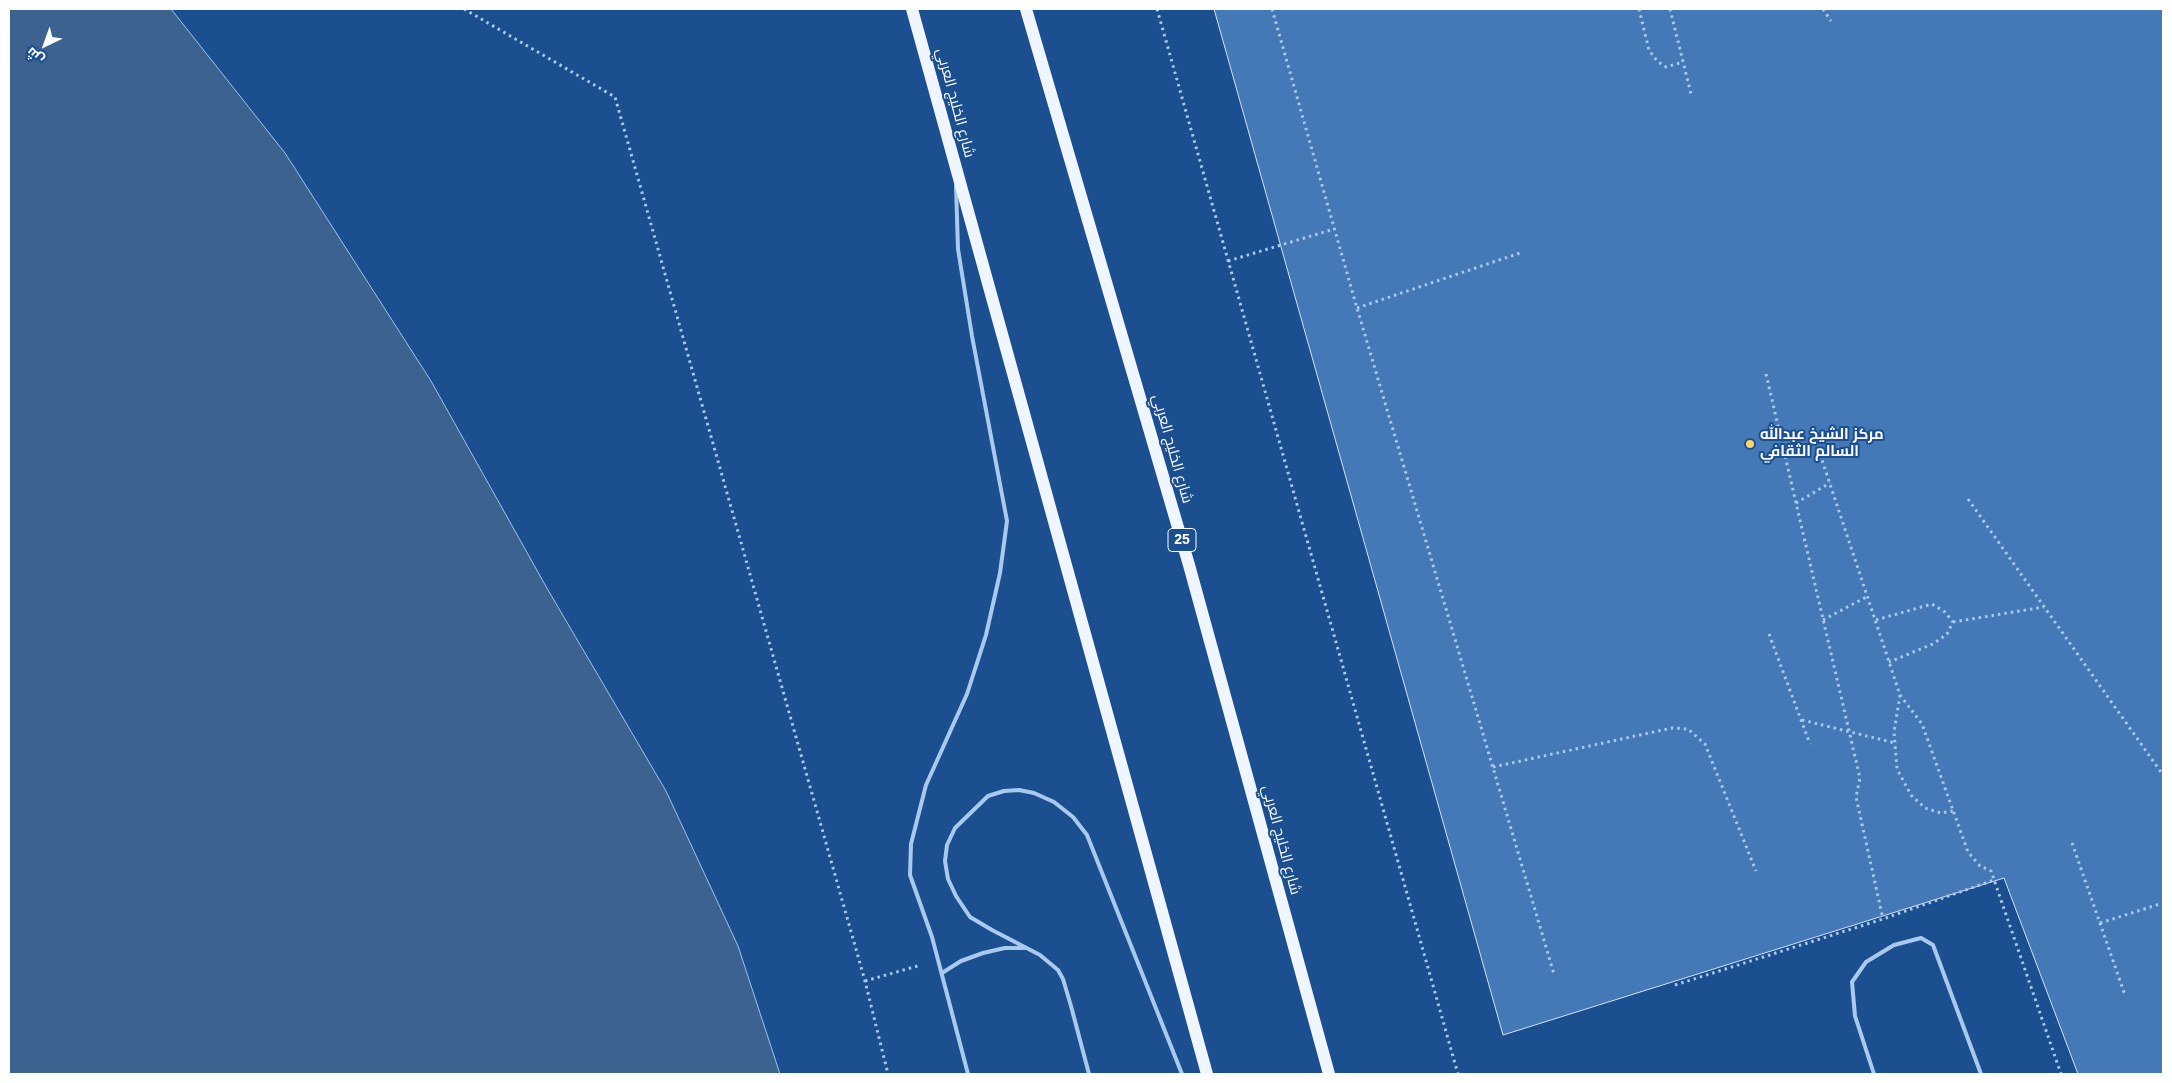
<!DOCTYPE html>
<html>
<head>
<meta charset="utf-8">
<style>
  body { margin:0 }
  #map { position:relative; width:2172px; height:1083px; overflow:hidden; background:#1b4f8f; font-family:Arial,Cairo,sans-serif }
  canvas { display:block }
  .frame { position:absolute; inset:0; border:10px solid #fff; pointer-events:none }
  .north { position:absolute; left:20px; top:20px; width:50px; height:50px; -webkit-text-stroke:4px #1b4f8f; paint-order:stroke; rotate:222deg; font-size:14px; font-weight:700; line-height:20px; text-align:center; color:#fff }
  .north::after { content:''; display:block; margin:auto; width:18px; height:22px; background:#fff; clip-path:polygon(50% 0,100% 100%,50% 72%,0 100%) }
</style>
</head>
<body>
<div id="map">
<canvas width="2172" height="1083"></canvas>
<div class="frame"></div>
<div class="north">ش</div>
</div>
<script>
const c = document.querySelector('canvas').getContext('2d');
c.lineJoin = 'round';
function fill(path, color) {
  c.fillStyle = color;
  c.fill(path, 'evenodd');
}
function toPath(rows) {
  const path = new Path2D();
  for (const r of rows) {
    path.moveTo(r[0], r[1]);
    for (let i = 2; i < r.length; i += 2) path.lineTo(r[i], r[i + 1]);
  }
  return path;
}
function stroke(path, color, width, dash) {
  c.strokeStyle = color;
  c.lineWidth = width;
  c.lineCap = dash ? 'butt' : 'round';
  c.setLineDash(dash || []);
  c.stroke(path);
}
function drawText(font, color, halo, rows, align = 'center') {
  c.font = font + ' Arial,Cairo,sans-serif';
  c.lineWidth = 4;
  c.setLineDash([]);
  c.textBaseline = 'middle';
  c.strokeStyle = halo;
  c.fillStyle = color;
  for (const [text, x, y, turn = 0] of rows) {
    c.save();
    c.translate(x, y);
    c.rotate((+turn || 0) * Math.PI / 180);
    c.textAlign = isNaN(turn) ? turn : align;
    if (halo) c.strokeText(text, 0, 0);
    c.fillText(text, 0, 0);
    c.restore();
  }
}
const water = toPath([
  [9,9,171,9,285,153,431,381,548,590,666,791,738,946,780,1074,9,1074,9,9]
]);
fill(water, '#3c6290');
stroke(water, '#9cc4f0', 1);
const building = toPath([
  [1214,9,2163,9,2163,1074,2078,1074,2004,878,1503,1035,1214,9]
]);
fill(building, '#4478b7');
stroke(building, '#cfe3fa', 1);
stroke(toPath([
  [464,9,615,97,865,981,888,1074],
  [1157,9,1458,1074],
  [1272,9,1357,308,1554,974],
  [1639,9,1649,50,1657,61,1666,67,1683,62],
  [1670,9,1691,94],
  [1823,9,1831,21],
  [1228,261,1334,229],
  [1357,308,1520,253],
  [1766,374,1860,778,1856,797,1883,919],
  [1816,442,1900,695,1922,724,1968,852,1980,866,1991,871,2061,1074],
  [1968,499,2163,775],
  [1796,503,1830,483],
  [1823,620,1868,596],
  [1876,620,1932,604,1945,612,1953,622,1947,634,1933,644,1889,662],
  [1953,622,2044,607],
  [1769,634,1810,744],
  [1900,695,1894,732,1897,769,1911,795,1925,808,1941,813,1953,811],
  [1802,720,1895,743],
  [1493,767,1672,728,1688,729,1705,744,1756,871],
  [2072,843,2125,995],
  [2100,923,2163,903],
  [865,981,921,965],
  [1675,985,1883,919,1994,880]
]), '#a9c9ee', 3, [2.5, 4]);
stroke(toPath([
  [956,186,958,249,972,336,1007,521,1000,573,986,635,967,694,926,785,911,844,910,875,932,937,968,1074],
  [942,973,961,961,983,953,1005,948,1025,948],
  [1089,1074,1071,1006,1063,979,1058,970,1040,955,992,930,970,917,956,896,948,879,945,861,947,845,955,828,988,796,1004,791,1019,790,1034,793,1054,802,1073,817,1087,835,1182,1074],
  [1874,1074,1855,1016,1852,982,1866,962,1894,945,1921,938,1933,945,1981,1074]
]), '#a9c9ee', 4);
stroke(toPath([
  [912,9,1207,1074],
  [1026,9,1189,565,1329,1074]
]), '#f0f6ff', 12);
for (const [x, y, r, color] of [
  [1750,444,5,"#ffd166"]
]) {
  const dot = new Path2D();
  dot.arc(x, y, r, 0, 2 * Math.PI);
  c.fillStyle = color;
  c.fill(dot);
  stroke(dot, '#1b4f8f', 2);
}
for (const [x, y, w] of [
  [1182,540,28]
]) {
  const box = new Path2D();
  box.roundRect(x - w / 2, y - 11.5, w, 23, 4);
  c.fillStyle = '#1b4f8f';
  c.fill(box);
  stroke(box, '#fff', 1);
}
drawText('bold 14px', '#fff', null, [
  ["25",1182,540]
]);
drawText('15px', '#fff', '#1b4f8f', [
  ["شارع الخليج العربي",955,103,75],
  ["شارع الخليج العربي",1172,449,74],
  ["شارع الخليج العربي",1281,840,75]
]);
drawText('bold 15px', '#fff', '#1b4f8f', [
  ["مركز الشيخ عبدالله",1760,435],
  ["السالم الثقافي",1760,452]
], 'left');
</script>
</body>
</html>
